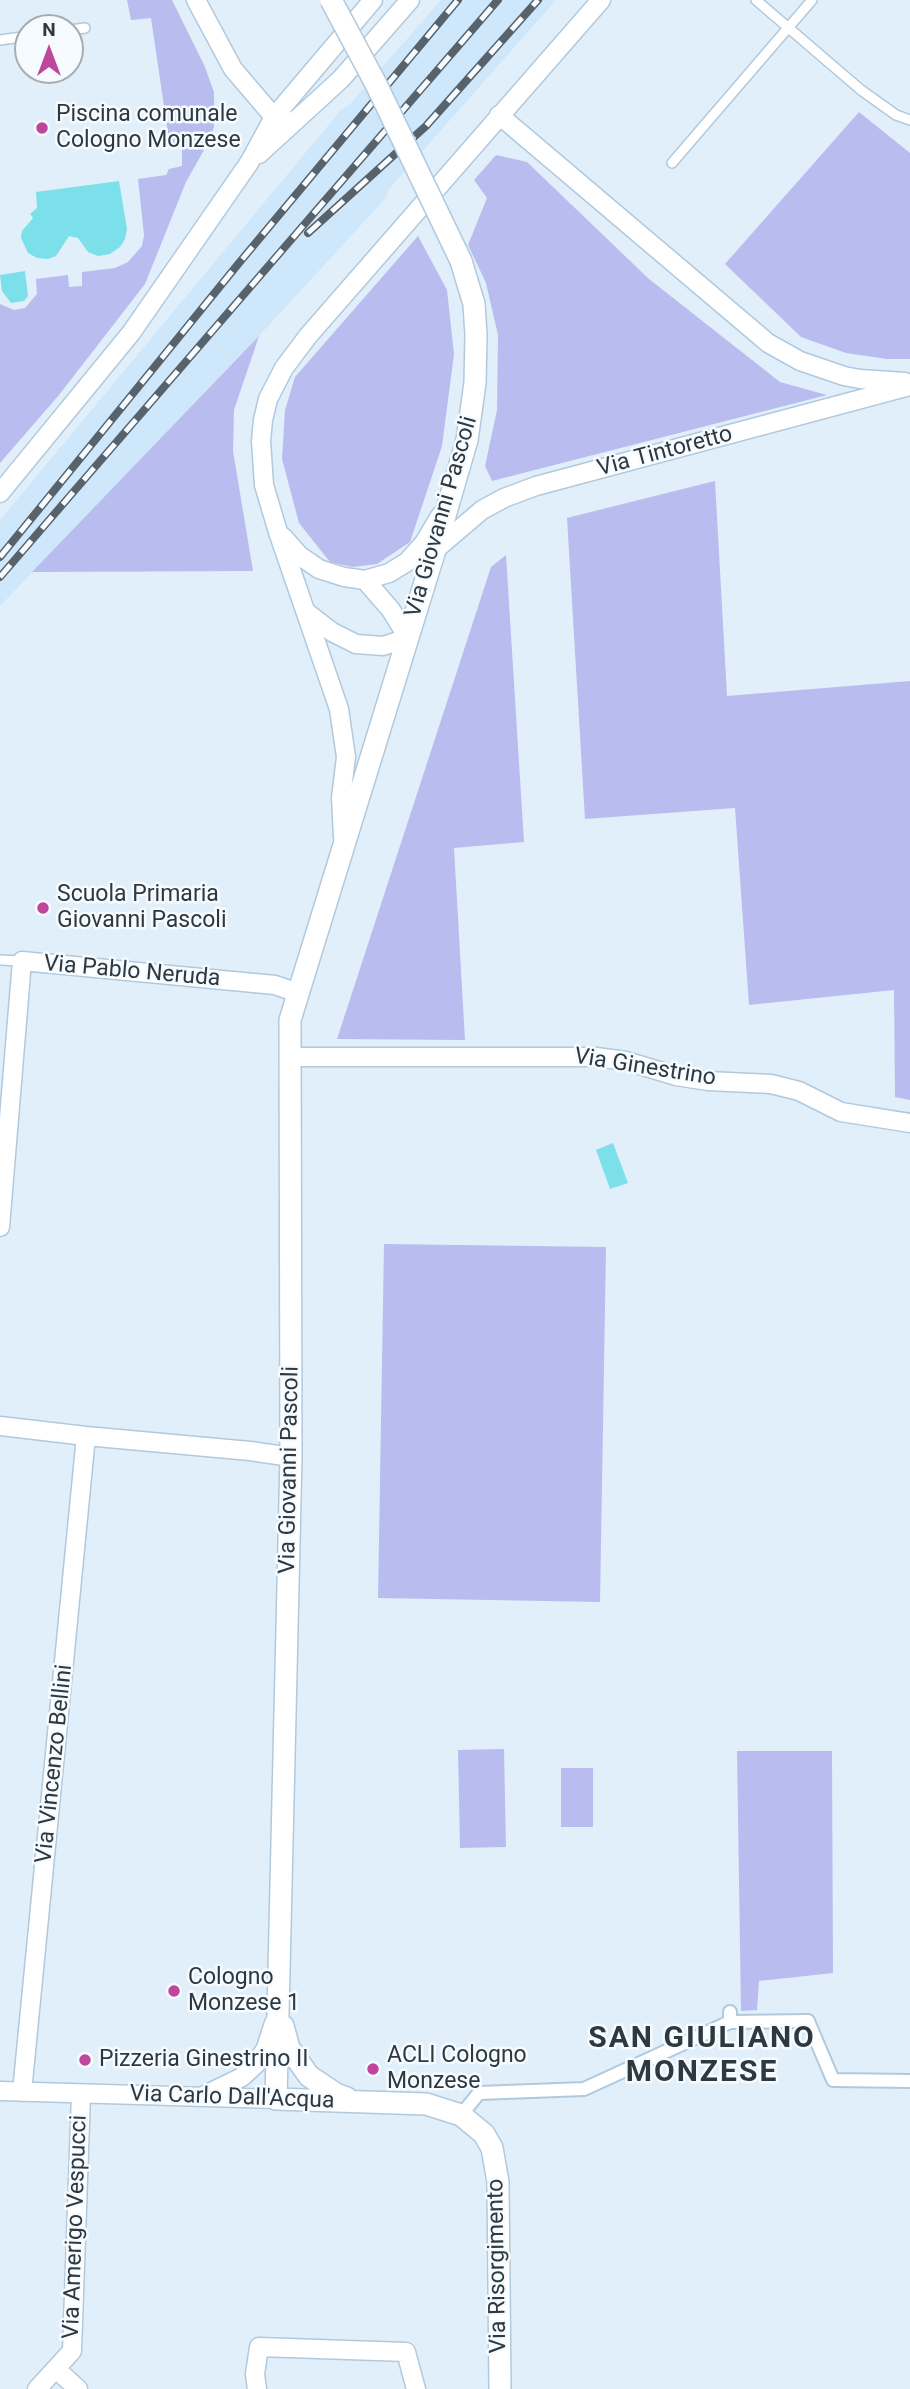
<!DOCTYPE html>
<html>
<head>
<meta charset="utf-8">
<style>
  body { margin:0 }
  #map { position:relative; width:910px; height:2389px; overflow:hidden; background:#e1effb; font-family:Roboto,sans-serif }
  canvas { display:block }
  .north { position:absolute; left:14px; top:14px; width:70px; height:70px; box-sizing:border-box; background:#f6fbff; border:2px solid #a6adb2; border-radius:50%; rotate:0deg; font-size:19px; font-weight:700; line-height:28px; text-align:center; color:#2e383f }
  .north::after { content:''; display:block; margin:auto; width:24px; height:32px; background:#be469c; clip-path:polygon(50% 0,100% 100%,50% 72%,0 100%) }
</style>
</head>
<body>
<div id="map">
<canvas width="910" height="2389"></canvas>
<div class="north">N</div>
</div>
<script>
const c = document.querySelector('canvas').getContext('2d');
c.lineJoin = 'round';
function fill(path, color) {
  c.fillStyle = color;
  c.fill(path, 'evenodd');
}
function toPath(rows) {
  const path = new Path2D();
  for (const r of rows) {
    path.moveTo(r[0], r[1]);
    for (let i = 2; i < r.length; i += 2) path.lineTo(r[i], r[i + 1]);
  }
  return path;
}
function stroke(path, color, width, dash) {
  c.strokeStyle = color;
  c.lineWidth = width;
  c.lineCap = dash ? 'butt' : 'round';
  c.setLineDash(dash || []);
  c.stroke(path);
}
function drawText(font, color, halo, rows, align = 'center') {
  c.font = font + ' Roboto,sans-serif';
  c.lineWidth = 5;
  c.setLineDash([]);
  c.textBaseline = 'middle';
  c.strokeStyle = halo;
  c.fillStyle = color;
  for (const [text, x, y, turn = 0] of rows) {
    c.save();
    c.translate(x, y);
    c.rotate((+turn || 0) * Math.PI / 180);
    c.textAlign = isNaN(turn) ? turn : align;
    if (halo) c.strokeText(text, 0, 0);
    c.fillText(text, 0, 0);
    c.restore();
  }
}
fill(toPath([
  [441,0,556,0,390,188,384,200,259,336,0,606,0,520,341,110,350,104]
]), '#cee7fb');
fill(toPath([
  [127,0,172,0,205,67,214,92,214,127,208,143,186,182,145,284,59,395,0,463,0,304,14,310,25,308,37,294,36,279,68,275,69,287,82,286,82,272,115,268,128,262,142,246,144,235,138,179,166,175,169,169,182,166,182,146,170,147,151,18,131,20],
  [859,112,910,153,910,359,887,359,846,353,801,337,725,264],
  [496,155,527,162,649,279,780,382,827,395,492,481,485,466,497,410,498,335,486,283,468,245,487,198,474,180],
  [418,236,447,290,454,354,442,446,410,542,377,564,353,567,330,562,299,523,282,459,285,410,295,377],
  [259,336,234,410,233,451,253,571,32,572],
  [715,481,727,696,910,681,910,1100,895,1097,894,990,749,1005,735,808,585,819,567,518],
  [506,555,524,842,454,848,465,1040,337,1039,491,567],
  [384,1244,606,1247,600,1602,378,1598],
  [504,1749,506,1847,460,1848,458,1750],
  [737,1751,832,1751,833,1973,759,1981,757,2010,741,2011],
  [561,1768,593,1768,593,1827,561,1827]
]), '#b9bcee');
fill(toPath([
  [119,181,127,229,125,239,120,247,110,254,98,256,88,252,78,238,69,236,56,256,48,259,37,258,28,253,21,238,22,231,33,218,30,214,37,208,36,192],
  [25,271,28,296,24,301,11,303,2,291,0,275],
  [613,1143,628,1183,610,1189,596,1150]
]), '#7ce0eb');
const service = toPath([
  [756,0,861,90,896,115,910,120],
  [70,30,85,28],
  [0,40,28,36],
  [672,163,812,0],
  [0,960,22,961]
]);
const pedestrian = toPath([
  [730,2022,808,2021,833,2080,910,2081],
  [461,2115,479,2093,584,2089,730,2022,730,2012]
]);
const minor = toPath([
  [196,0,233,69,274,117,283,117],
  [499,115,768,343,800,361,844,376,860,379,905,382],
  [259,154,341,79,410,0],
  [0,493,131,333,249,163,274,117,373,0],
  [283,537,300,556,319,569,344,577,365,580,389,573,407,562,424,543,440,516],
  [435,550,482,510,504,498,536,486,910,386],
  [305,611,332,632,356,644,383,646,408,638,391,610,365,580],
  [343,837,341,798,346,757,339,709,278,532,264,485,261,441,263,420,268,399,284,368,308,336,601,0],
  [289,1057,596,1057,626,1061,676,1076,708,1081,771,1084,799,1091,841,1112,910,1123],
  [0,1227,22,961,275,985,298,993],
  [0,1426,86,1436,250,1451,291,1457],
  [0,2091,276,2099],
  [22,2092,86,1436],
  [205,2095,242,2077,256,2064,266,2048,274,2023],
  [56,2369,78,2389],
  [37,2389,72,2351,81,2094],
  [257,2389,255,2374,259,2347,406,2352,416,2389]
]);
const tertiary = toPath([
  [461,261,474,304,476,335,475,383,467,440,435,550,290,1020,291,1457,276,2099,426,2104,461,2115,484,2134,492,2148,498,2182,500,2389],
  [283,2026,289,2048,309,2076,336,2094,347,2098]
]);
stroke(service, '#b1c9dc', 12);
stroke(pedestrian, '#b1c9dc', 16);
stroke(minor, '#b1c9dc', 21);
stroke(tertiary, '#b1c9dc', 24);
stroke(service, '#fff', 9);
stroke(pedestrian, '#fff', 12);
stroke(minor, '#fff', 18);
stroke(tertiary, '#fff', 21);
const rail = toPath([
  [308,233,426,126,538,0],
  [0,557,239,263,458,0],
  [0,577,498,0]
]);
stroke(rail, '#57626b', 8);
stroke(rail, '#f6fbff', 5, [16]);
const tertiaryBridge = toPath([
  [331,0,376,84,461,261]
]);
stroke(tertiaryBridge, '#b1c9dc', 24, []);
stroke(tertiaryBridge, '#fff', 21);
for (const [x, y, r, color] of [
  [42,128,7,"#be469c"],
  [43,908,7,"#be469c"],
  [174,1991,7,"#be469c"],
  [85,2060,7,"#be469c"],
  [373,2069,7,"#be469c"]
]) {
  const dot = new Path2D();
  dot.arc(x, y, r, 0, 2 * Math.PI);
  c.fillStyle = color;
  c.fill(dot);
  stroke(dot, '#f6fbff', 2.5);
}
drawText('23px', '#2e383f', '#f6fbff', [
  ["Piscina comunale",56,115],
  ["Cologno Monzese",56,141],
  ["Scuola Primaria",57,895],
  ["Giovanni Pascoli",57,921],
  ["Cologno",188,1978],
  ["Monzese 1",188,2004],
  ["ACLI Cologno",387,2056],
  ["Monzese",387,2082],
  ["Pizzeria Ginestrino II",99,2060]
], 'left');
drawText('23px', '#2e383f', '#f6fbff', [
  ["Via Tintoretto",665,452,-15],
  ["Via Giovanni Pascoli",442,517,-74],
  ["Via Pablo Neruda",132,972,5],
  ["Via Ginestrino",645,1068,9],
  ["Via Giovanni Pascoli",290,1470,-89],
  ["Via Vincenzo Bellini",55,1764,-84],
  ["Via Carlo Dall'Acqua",232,2098,2],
  ["Via Amerigo Vespucci",76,2227,-88],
  ["Via Risorgimento",498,2266,-91]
]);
c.letterSpacing = '2px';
drawText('bold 30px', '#2e383f', '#f6fbff', [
  ["SAN GIULIANO",702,2039],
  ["MONZESE",702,2073]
]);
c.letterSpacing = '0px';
</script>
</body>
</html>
